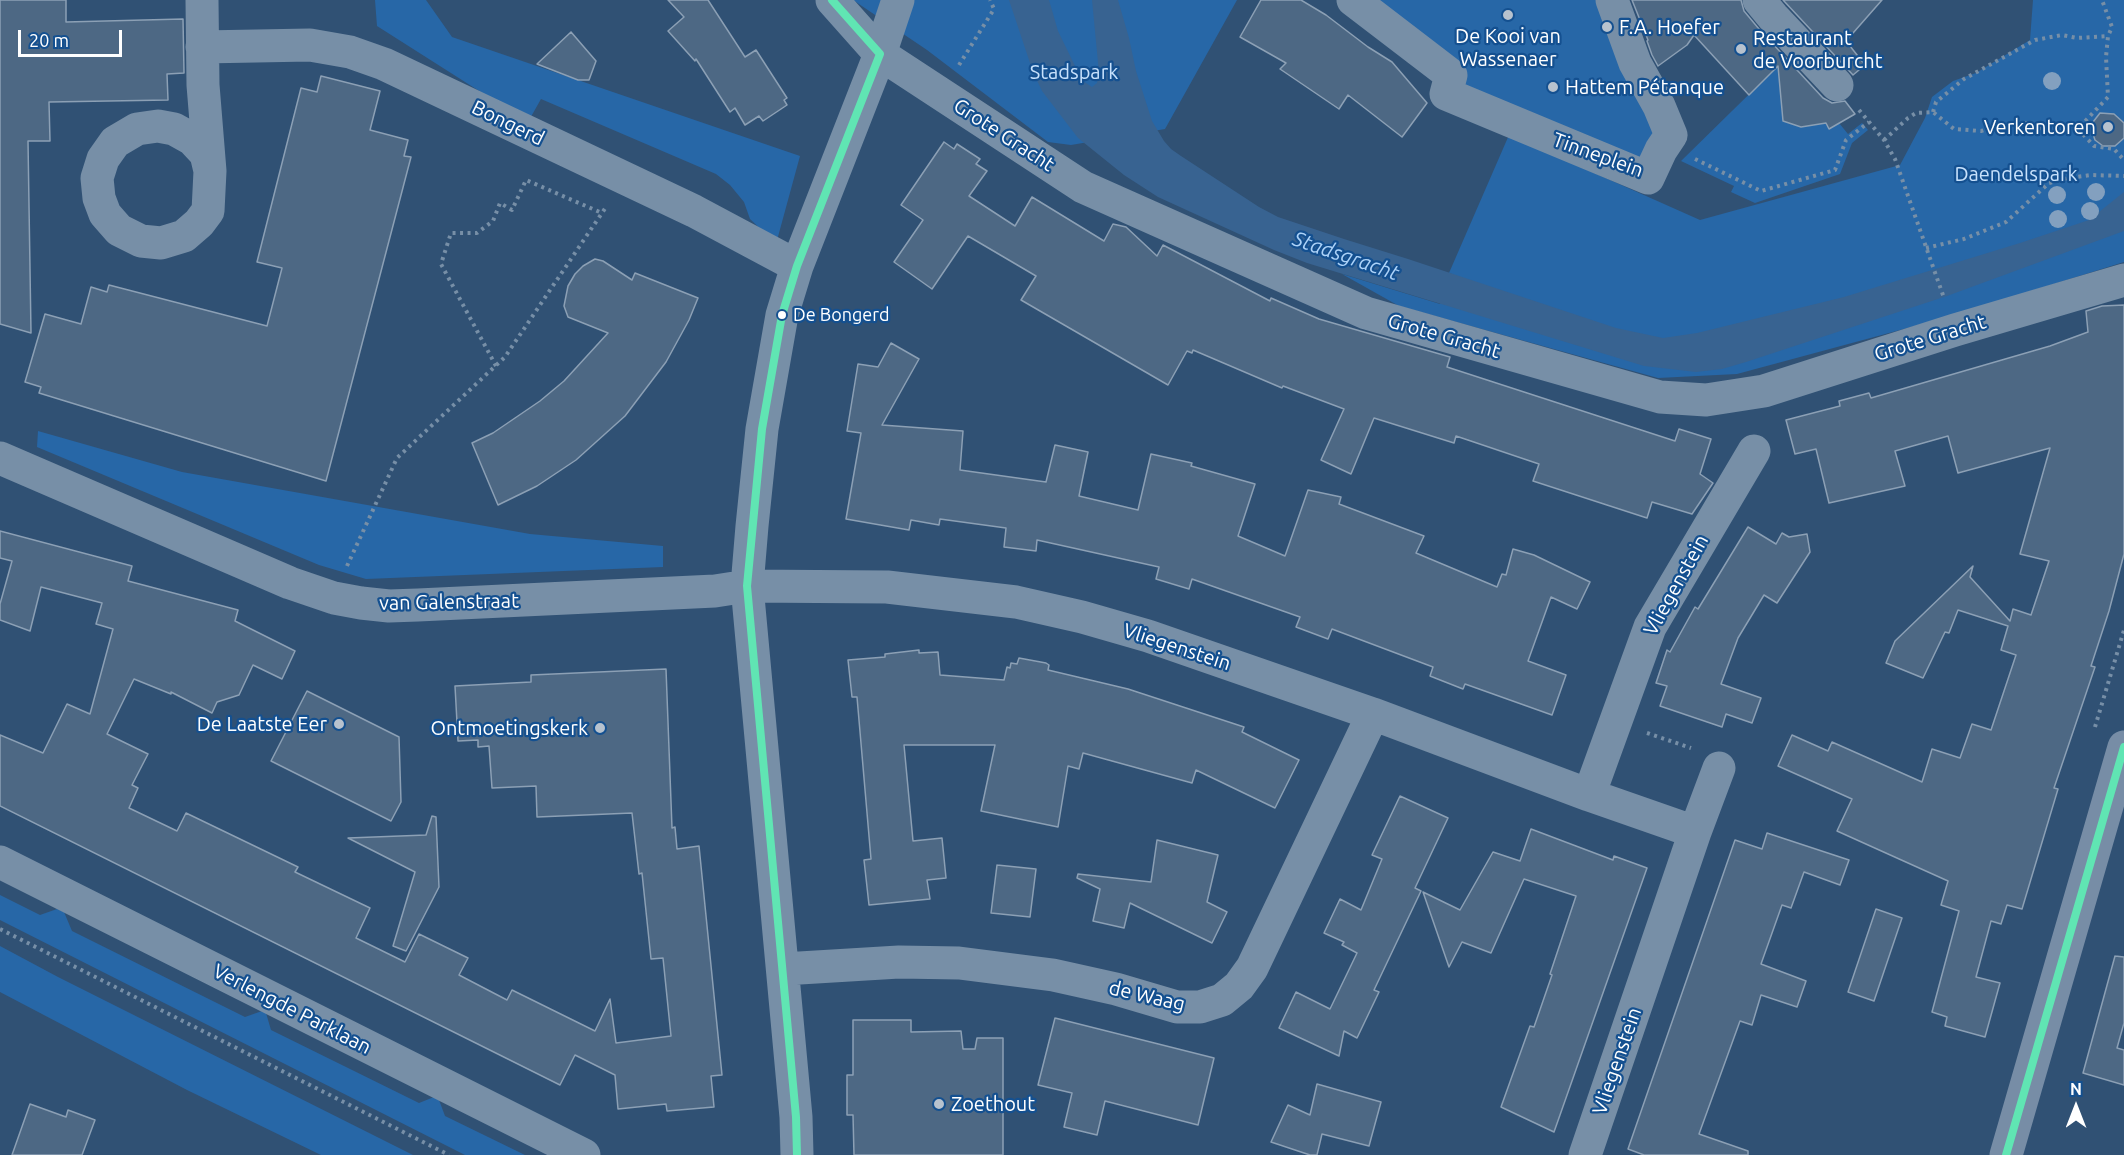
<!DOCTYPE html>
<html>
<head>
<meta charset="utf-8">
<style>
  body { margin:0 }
  #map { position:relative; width:2124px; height:1155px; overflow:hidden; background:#305174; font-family:Ubuntu,sans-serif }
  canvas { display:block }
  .north { position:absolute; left:2046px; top:1077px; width:60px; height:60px; -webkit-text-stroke:4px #145090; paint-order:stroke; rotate:0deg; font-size:16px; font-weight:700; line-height:24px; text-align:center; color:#fff }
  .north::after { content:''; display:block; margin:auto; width:21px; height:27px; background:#fff; clip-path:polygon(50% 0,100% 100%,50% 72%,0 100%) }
  .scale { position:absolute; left:18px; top:30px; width:104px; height:27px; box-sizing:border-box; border:3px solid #fff; border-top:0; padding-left:8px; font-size:18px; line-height:21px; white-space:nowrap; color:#fff; -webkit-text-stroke:4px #145090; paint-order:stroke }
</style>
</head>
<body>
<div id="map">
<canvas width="2124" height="1155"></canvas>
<div class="north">N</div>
<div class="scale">20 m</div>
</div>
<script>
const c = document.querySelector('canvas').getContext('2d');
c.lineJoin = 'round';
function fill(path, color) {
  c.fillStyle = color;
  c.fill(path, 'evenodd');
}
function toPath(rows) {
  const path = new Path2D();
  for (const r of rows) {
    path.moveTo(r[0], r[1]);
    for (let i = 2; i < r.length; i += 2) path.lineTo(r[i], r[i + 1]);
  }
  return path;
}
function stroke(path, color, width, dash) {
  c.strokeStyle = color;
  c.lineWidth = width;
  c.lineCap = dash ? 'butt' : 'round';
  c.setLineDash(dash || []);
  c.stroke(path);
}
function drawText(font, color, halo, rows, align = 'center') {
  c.font = font + ' Ubuntu,sans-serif';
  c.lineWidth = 4.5;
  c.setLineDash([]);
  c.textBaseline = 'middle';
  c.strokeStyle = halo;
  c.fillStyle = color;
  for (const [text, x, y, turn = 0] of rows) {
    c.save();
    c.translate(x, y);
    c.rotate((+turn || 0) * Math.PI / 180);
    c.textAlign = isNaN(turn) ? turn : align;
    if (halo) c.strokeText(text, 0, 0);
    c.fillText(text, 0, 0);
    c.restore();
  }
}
fill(toPath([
  [375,0,426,0,452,37,800,156,776,244,750,219,744,202,730,185,716,174,541,99,528,122,377,26],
  [853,0,1237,0,1165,129,1071,145,1048,142,927,50],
  [1363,0,1603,0,1668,138,1632,166,1469,101],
  [2033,0,2124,0,2124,262,1952,316,1737,374,1658,378,1399,306,1342,274,1440,304,1452,274,1449,273,1509,135,1700,220,1900,165,1925,118,1932,97,1953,81,1976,73,2030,40],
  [1784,60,1801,127,1814,125,1823,118,1829,128,1839,123,1848,134,1862,123,1868,130,1852,143,1840,174,1755,203,1731,192,1734,186,1681,161],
  [38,431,182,472,530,534,663,546,663,567,366,579,319,565,37,447],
  [0,895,40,915,57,909,64,912,72,931,245,1017,262,1011,266,1013,271,1030,419,1103,434,1097,439,1100,445,1116,525,1155,465,1155,0,920],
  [0,946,58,977,413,1155,321,1155,187,1090,0,992]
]), '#2767a7');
fill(toPath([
  [1009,0,1049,0,1058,31,1077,70,1083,81,1092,87,1097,83,1099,73,1092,0,1118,0,1129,38,1136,71,1152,121,1164,141,1171,149,1181,156,1259,207,1278,217,1344,239,1408,259,1616,328,1663,338,1697,333,1844,297,2020,243,2089,220,2124,192,2124,231,1947,296,1746,362,1722,369,1696,372,1644,366,1307,263,1274,250,1158,197,1124,175,1078,138,1042,91,1033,72]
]), '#386391');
const building = toPath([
  [0,0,66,0,66,22,183,19,184,73,167,74,168,100,49,102,50,141,28,141,31,333,0,324,0,0],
  [668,0,708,0,745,57,756,50,787,98,784,100,787,105,763,121,759,116,745,125,735,108,730,112,696,59,695,61,668,31,684,17,668,0],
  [1261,0,1301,0,1326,15,1368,47,1392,62,1427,103,1402,137,1348,95,1339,109,1280,69,1286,63,1240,37,1261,0],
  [1632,0,1741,0,1744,11,1759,29,1823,98,1832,103,1845,101,1855,114,1829,129,1826,123,1801,127,1783,121,1778,66,1749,95,1694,35,1687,45,1658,66,1652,55,1647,41,1648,40,1632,0],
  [1783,0,1882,0,1846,41,1865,65,1853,75,1783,0],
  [571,32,596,61,589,80,578,80,537,64,571,32],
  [321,76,380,91,370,130,408,140,404,156,411,157,326,481,39,393,41,387,25,382,45,314,81,324,91,287,107,292,109,285,267,326,282,268,257,262,301,88,317,92,321,76],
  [2100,113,2114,114,2124,123,2124,138,2115,146,2103,146,2095,140,2092,131,2093,122,2100,113],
  [944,142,954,149,957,144,980,159,976,164,987,171,969,196,1015,226,1032,197,1104,241,1113,224,1126,227,1157,256,1163,245,1270,301,1271,298,1319,319,1450,357,1447,367,1675,441,1679,429,1711,439,1700,474,1713,483,1692,514,1652,502,1647,518,1533,481,1539,464,1456,436,1454,443,1374,418,1351,474,1321,460,1344,409,1283,386,1282,388,1193,350,1192,353,1187,351,1168,385,1021,300,1036,276,968,236,932,289,894,262,923,220,901,205,944,142],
  [595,259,603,261,632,280,635,273,698,298,689,320,666,362,625,416,576,460,537,486,498,505,472,443,493,433,540,401,564,381,608,333,568,317,564,306,568,286,575,274,583,266,595,259],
  [2124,305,2124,554,2109,611,2091,666,2095,667,2054,788,2058,789,2022,909,2007,905,2001,924,1991,921,1976,977,2000,983,1985,1037,1945,1026,1947,1017,1932,1012,1959,911,1941,905,1948,881,1837,831,1852,799,1778,766,1792,735,1828,751,1832,742,1922,782,1932,749,1960,758,1972,724,1991,730,2016,655,2001,650,2008,626,1958,610,1949,633,1945,632,1923,678,1886,663,1895,641,1973,566,1970,577,2010,621,2013,609,2031,615,2049,561,2020,554,2050,448,1958,473,1948,436,1895,451,1905,486,1829,503,1816,449,1795,454,1786,420,1840,406,1839,401,1869,393,1871,398,2050,346,2088,332,2086,311,2102,306,2124,305],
  [891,343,919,359,882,425,963,431,960,470,1046,482,1055,445,1088,452,1079,496,1138,510,1151,454,1192,463,1191,466,1255,484,1238,536,1285,556,1308,490,1341,497,1339,504,1424,536,1416,553,1497,587,1502,574,1506,575,1513,549,1534,555,1590,582,1577,609,1551,597,1528,661,1566,675,1552,715,1465,684,1463,689,1430,676,1433,667,1332,629,1328,639,1296,627,1300,617,1192,579,1189,589,1156,579,1159,567,1037,540,1036,551,1004,547,1006,528,940,519,939,525,911,520,909,530,846,519,861,433,847,431,858,364,878,367,891,343],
  [1748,527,1776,544,1782,533,1789,537,1807,534,1810,552,1777,603,1764,595,1738,638,1721,684,1761,698,1752,723,1726,714,1722,727,1660,706,1667,686,1656,683,1667,650,1670,652,1695,607,1698,609,1748,527],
  [0,531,132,566,128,581,238,610,235,621,295,651,282,679,253,665,239,695,217,702,212,713,171,692,171,694,134,679,107,734,148,754,132,785,138,788,129,808,177,831,186,813,298,867,295,872,370,908,356,938,405,962,419,934,468,958,459,975,507,1000,512,990,595,1031,610,999,616,1043,671,1036,663,958,651,959,642,873,639,874,632,813,537,817,536,786,492,788,489,746,478,747,478,740,458,741,455,686,531,682,531,675,666,669,672,828,675,827,677,849,699,846,722,1075,711,1076,714,1107,667,1111,666,1104,618,1109,615,1075,575,1055,560,1085,0,806,0,735,43,753,67,704,90,714,113,629,96,624,102,603,41,587,30,631,0,620,0,604,12,561,0,558,0,531],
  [919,650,919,653,938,652,940,675,1004,680,1007,667,1010,668,1011,663,1017,664,1019,658,1046,663,1049,665,1048,670,1128,689,1244,727,1242,732,1299,760,1275,808,1196,770,1192,783,1083,753,1079,769,1068,766,1058,827,981,811,995,745,904,745,913,841,942,838,946,878,927,880,930,899,869,905,864,860,871,859,857,697,852,697,848,660,885,657,885,654,919,650],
  [307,691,399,737,401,802,391,821,271,761,307,691],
  [1400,796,1448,818,1415,888,1421,891,1374,990,1379,992,1357,1038,1344,1031,1339,1056,1279,1028,1296,992,1330,1009,1357,953,1342,945,1344,942,1324,933,1340,899,1361,910,1382,859,1372,855,1400,796],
  [432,816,436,817,439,887,406,951,393,946,415,872,348,838,426,835,432,816],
  [1531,829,1613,860,1614,856,1647,868,1554,1132,1501,1107,1530,1026,1534,1027,1552,975,1550,974,1576,896,1524,879,1491,953,1462,942,1449,967,1423,892,1460,910,1493,852,1520,861,1531,829],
  [1767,833,1849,860,1840,885,1804,872,1791,908,1782,905,1761,964,1806,981,1797,1007,1761,995,1752,1025,1740,1021,1699,1134,1748,1151,1748,1155,1644,1155,1628,1149,1735,840,1762,849,1767,833],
  [1157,840,1218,855,1207,902,1227,912,1212,943,1130,903,1124,928,1093,921,1100,889,1077,878,1078,874,1151,882,1157,840],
  [997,865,1036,869,1030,917,991,913,997,865],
  [1876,909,1902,918,1874,1001,1848,992,1876,909],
  [2115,956,2124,957,2124,1023,2117,1048,2124,1050,2124,1085,2083,1073,2115,956],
  [1055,1018,1214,1058,1198,1125,1105,1101,1097,1135,1064,1127,1072,1093,1038,1085,1055,1018],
  [853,1020,911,1020,911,1032,961,1031,963,1049,975,1049,977,1038,1003,1038,1003,1155,854,1155,853,1115,847,1115,847,1075,853,1075,853,1020],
  [1317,1084,1381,1102,1369,1146,1322,1134,1317,1155,1310,1155,1271,1142,1288,1105,1310,1115,1317,1084],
  [30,1104,66,1117,68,1110,95,1120,82,1155,12,1155,30,1104]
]);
fill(building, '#4d6884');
stroke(building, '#8ca0b5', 1.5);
stroke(toPath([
  [959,65,994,9,990,0],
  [1859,110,1884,140,1895,159,1944,298],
  [1933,112,1936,102,1964,79,2035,40,2062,35,2077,38,2108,36],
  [2078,129,2094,146,2114,149,2124,160],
  [1884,140,1908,118,1916,113,1933,112,1954,129,1981,131,2004,124,2022,122,2039,128,2074,133,2108,97,2106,57,2108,36,2112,27,2102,0],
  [1695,159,1761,191,1835,170,1846,140,1869,122],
  [1926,248,1964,239,2006,222,2049,183,2068,178,2091,175,2124,176],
  [496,366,441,264,451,233,477,233,493,221,500,203,512,210,526,180,602,213],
  [347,566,397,458,505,357,606,207],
  [2095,727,2124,630],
  [1647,733,1691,748],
  [0,929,449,1155]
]), '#778fa7', 4, [3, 4.5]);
stroke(toPath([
  [202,0,203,85,210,171,208,211,199,223,184,236,161,243,141,241,119,230,105,214,99,198,97,178,103,159,115,142,137,129,158,126,174,129,192,139,206,154,210,171],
  [832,0,880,54,1083,187,1366,313,1660,397,1706,400,1764,391,1955,330,2124,280],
  [1353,0,1451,75,1446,94,1648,178,1661,150,1671,135,1659,106,1635,63,1612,0],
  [1759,0,1773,17,1837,85],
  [202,47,310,45,350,52,384,64,694,211,797,266],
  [0,458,290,583,334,598,361,603,389,606,418,605,715,591,747,586,887,587,1016,602,1082,617,1148,636,1373,714,1589,795,1695,832,1585,1155],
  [1589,795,1650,627,1754,451],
  [1695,832,1719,768],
  [0,862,584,1155],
  [783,969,899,962,959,963,1053,975,1116,989,1177,1007,1200,1007,1222,1000,1239,986,1252,968,1373,714],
  [797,1155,796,1117,747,586,752,526,762,429,782,315,797,266,880,54,898,0]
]), '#778fa7', 33);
stroke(toPath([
  [2006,1155,2124,747]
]), '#778da6', 33);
stroke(toPath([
  [797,1155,796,1117,747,586,762,429,782,315,797,266,880,54,832,0],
  [2006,1155,2124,747]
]), '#60e5b3', 8);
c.fillStyle = '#83a0bf';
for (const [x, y] of [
  [2052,81],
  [2096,192],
  [2057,195],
  [2090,211],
  [2058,219]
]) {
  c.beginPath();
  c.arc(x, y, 9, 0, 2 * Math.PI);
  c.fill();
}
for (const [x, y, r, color] of [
  [1508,15,6,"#b7c2ce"],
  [1607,27,6,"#b7c2ce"],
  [1741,49,6,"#b7c2ce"],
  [1553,87,6,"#b7c2ce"],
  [2108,127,6,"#b7c2ce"],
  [782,315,5,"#fff"],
  [339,724,6,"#b7c2ce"],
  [600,728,6,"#b7c2ce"],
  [939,1104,6,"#b7c2ce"]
]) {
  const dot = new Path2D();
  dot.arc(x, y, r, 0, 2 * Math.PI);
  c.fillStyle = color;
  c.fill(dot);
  stroke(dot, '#145090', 2);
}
drawText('18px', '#fff', '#145090', [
  ["De Bongerd",793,315]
], 'left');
drawText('20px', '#fff', '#145090', [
  ["F.A. Hoefer",1619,27],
  ["De Kooi van",1508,36,"center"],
  ["Wassenaer",1508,59,"center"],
  ["Restaurant",1753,38],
  ["de Voorburcht",1753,61],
  ["Hattem Pétanque",1565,87],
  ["Verkentoren",2096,127,"right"],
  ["De Laatste Eer",327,724,"right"],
  ["Ontmoetingskerk",588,728,"right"],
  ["Zoethout",951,1104]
], 'left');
drawText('20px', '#c7e1fc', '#145090', [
  ["Stadspark",1074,72],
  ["Daendelspark",2016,174]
]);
drawText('20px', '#fff', '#145090', [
  ["Bongerd",508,123,26],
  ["Grote Gracht",1004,135,33],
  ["Tinneplein",1598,155,20],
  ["Grote Gracht",1444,336,16],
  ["Grote Gracht",1930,338,-17],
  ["Vliegenstein",1676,585,-61],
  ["van Galenstraat",449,602,-1],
  ["Vliegenstein",1177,647,18],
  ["de Waag",1147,996,13],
  ["Verlengde Parklaan",292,1009,27],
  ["Vliegenstein",1617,1061,-71]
]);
drawText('italic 21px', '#acd2f8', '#145090', [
  ["Stadsgracht",1346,256,19]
]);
</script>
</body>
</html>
